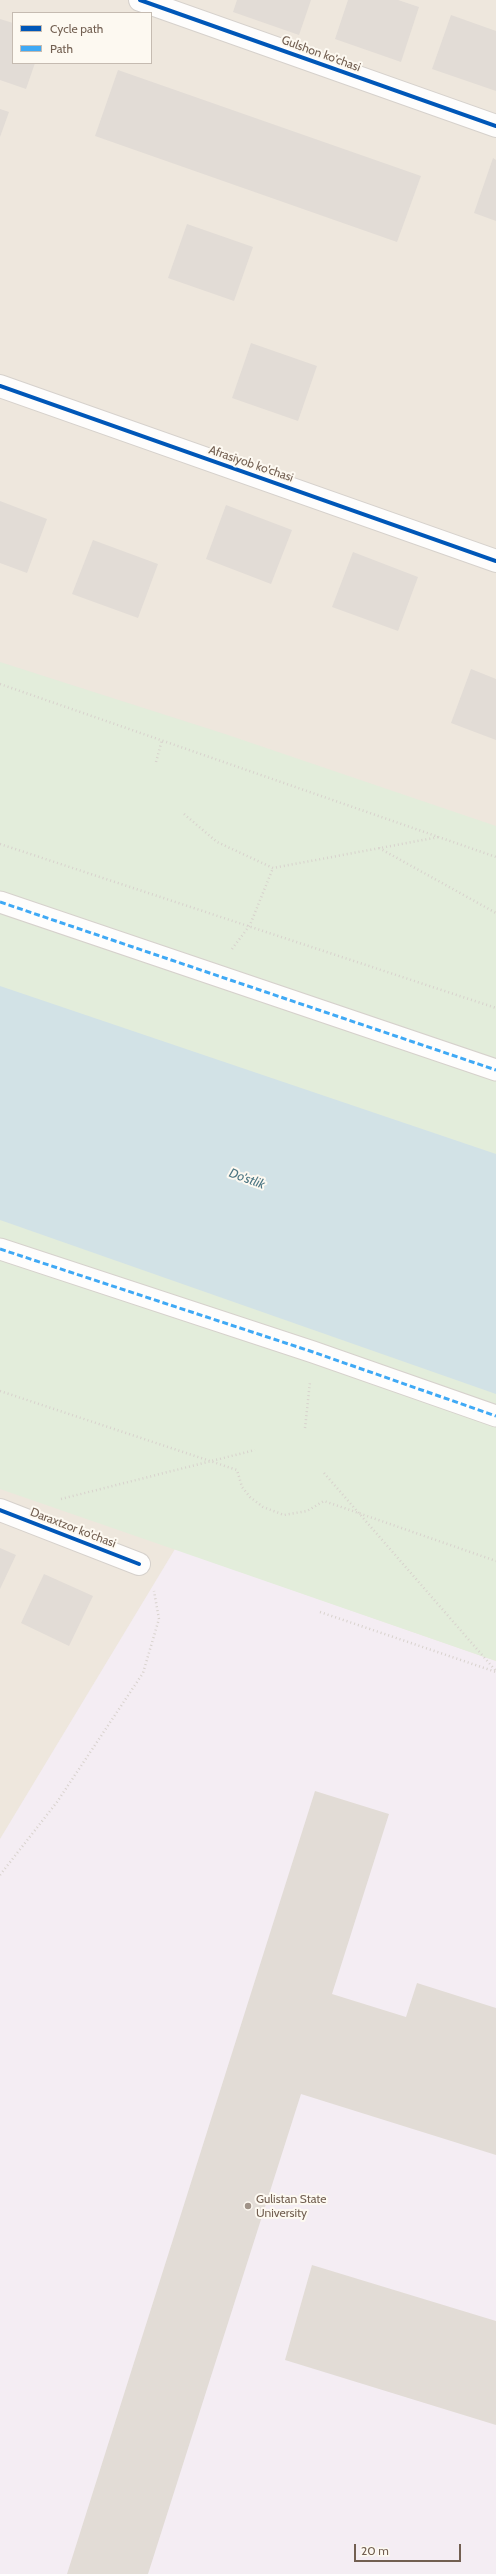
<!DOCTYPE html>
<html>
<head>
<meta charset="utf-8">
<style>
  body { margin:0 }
  #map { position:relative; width:496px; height:2574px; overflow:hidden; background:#f6f4ee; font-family:Cabin,sans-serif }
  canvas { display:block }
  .legend { position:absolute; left:12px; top:12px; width:140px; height:52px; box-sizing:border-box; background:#fdf9f1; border:1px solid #c5bbb1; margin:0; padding:5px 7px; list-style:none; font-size:12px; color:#725f51 }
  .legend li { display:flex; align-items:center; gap:8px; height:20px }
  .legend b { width:20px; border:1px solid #c5bbb1 }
  .scale { position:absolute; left:354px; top:2544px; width:107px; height:18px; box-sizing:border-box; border:2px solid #725f51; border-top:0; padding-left:5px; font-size:12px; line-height:14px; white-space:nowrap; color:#725f51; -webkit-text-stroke:3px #fdf9f1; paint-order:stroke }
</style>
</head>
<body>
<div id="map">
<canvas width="496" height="2574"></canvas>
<ul class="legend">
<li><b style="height:5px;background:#0057b8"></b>Cycle path</li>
<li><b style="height:5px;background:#3fa9f5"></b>Path</li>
</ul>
<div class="scale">20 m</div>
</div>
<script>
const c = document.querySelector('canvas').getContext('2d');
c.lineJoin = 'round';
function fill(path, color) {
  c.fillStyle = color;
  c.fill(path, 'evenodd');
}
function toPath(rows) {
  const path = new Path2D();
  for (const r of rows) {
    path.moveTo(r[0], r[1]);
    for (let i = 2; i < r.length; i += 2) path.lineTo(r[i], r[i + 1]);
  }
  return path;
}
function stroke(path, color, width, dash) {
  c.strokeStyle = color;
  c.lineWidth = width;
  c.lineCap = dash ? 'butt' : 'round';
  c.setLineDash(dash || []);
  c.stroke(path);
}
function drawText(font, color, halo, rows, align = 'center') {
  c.font = font + ' Cabin,sans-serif';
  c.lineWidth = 4;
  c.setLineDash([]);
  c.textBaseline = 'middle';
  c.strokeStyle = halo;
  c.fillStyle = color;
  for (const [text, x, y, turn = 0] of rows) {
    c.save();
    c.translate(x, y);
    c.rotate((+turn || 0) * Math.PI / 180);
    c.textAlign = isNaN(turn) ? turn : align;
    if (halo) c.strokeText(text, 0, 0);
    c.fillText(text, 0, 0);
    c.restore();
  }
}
fill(toPath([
  [0,0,496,0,496,2574,0,2574],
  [13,13,151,13,151,63,13,63]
]), '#eee7dd');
fill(toPath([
  [175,1549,496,1661,496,2574,0,2574,0,1839]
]), '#f4edf3');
fill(toPath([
  [0,662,225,734,496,826,496,1661,0,1489]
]), '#e3eddb');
fill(toPath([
  [0,986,496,1154,496,1394,0,1220]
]), '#d2e2e6');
fill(toPath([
  [237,0,311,0,299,35,233,12],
  [348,0,398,0,419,7,401,62,335,39],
  [451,15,496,31,496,91,432,69],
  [0,19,13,23,13,63,35,63,26,89,0,80],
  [118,70,421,176,397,242,95,136],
  [0,109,9,112,0,137],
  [493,158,496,160,496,221,474,213],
  [187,224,253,247,234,301,168,278],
  [251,343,317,366,298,421,232,398],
  [0,501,47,519,27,573,0,563],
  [226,505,292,530,271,584,206,559],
  [93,540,158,564,138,618,72,594],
  [353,552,418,577,398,631,332,607],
  [471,669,496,679,496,740,451,723],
  [0,1548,16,1555,0,1589],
  [44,1574,93,1596,69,1646,21,1623],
  [315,1791,389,1814,332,1994,406,2017,417,1983,496,2008,496,2155,301,2094,148,2574,67,2574],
  [312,2265,496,2321,496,2425,285,2360]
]), '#e2dcd6');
const pedestrian = toPath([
  [0,902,496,1070],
  [0,1249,313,1352,496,1416]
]);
const minor = toPath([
  [140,0,496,126],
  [0,386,496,561],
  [0,1510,139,1564]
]);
stroke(pedestrian, '#d6d1cc', 23);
stroke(minor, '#d6d1cc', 24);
stroke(toPath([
  [0,684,496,857],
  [156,762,162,740],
  [184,814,217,842,273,868,439,837],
  [0,844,496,1008],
  [379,848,496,913],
  [232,949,250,925,273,868],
  [0,1391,237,1470,242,1487,250,1497,263,1507,284,1515,307,1511,324,1501,496,1561],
  [305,1428,310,1382],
  [324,1473,496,1671],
  [61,1499,255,1450],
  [320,1612,496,1672],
  [0,1875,57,1802,143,1673,159,1619,154,1591]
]), '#d8d2cd', 2.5, [1, 3]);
stroke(pedestrian, '#fefdfc', 21);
stroke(minor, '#fefdfc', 22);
stroke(toPath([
  [0,902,496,1070],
  [0,1249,313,1352,496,1416]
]), '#3fa9f5', 3, [6, 3]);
stroke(toPath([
  [140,0,496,126],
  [0,386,496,561],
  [0,1510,139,1564]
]), '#0057b8', 4);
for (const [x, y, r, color] of [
  [248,2206,4,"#a09388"]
]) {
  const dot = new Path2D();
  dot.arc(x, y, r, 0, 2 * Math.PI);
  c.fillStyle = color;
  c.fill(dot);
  stroke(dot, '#fdf9f1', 1.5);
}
drawText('12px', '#725f51', '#fdf9f1', [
  ["Gulshon ko'chasi",321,54,20],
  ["Afrasiyob ko'chasi",251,464,19],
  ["Daraxtzor ko'chasi",73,1528,21]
]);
drawText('12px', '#725f51', '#fdf9f1', [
  ["Gulistan State",256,2199],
  ["University",256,2213]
], 'left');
drawText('italic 13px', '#4d7683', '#fdf9f1', [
  ["Do'stlik",247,1179,20]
]);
</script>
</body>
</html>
